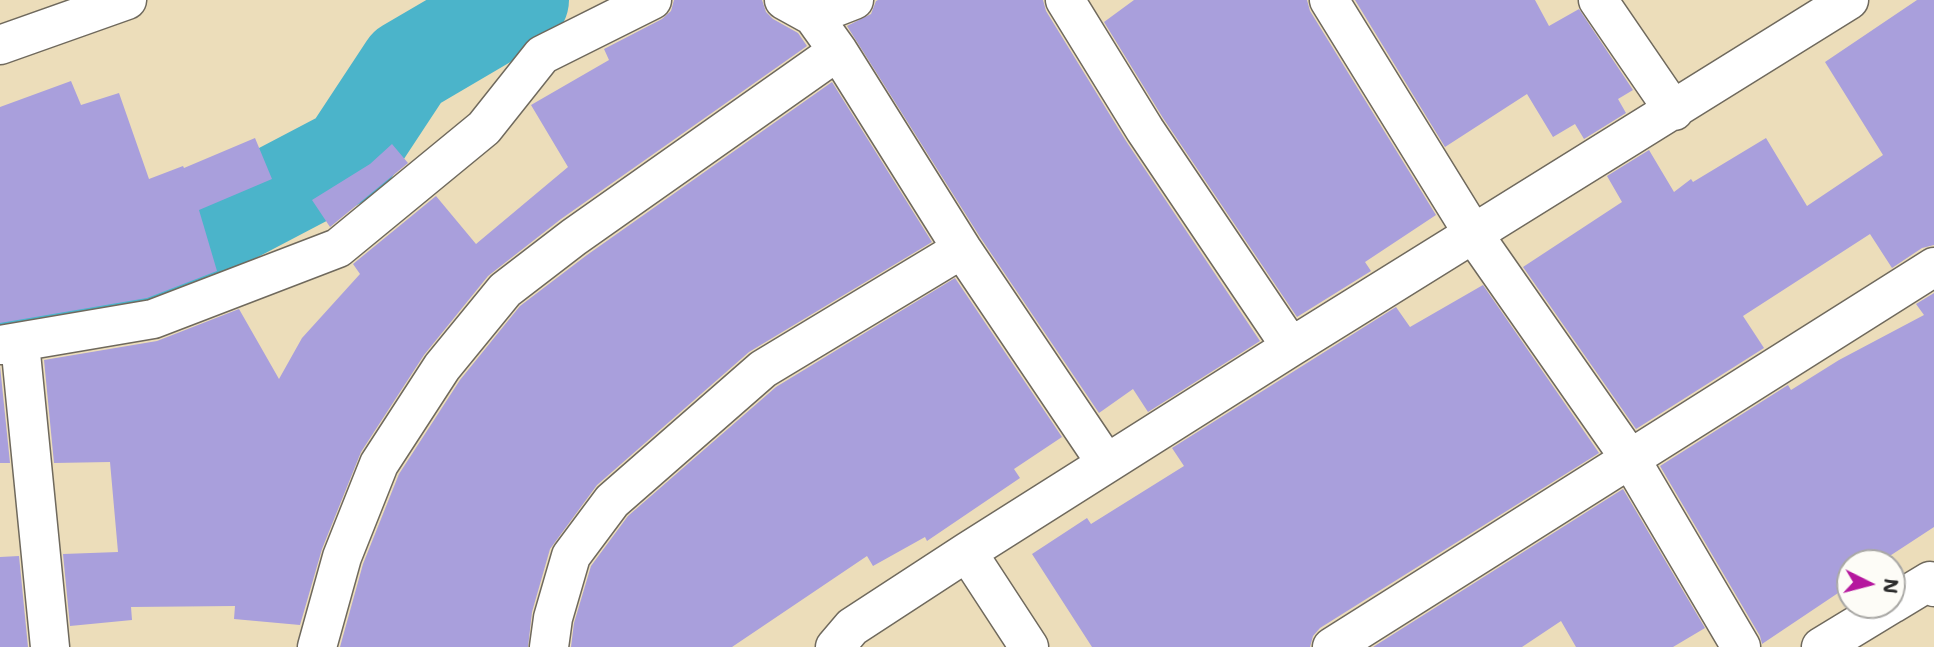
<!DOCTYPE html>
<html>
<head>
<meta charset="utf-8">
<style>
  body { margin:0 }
  #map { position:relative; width:1934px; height:647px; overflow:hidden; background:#ecddba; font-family:"Shantell Sans",sans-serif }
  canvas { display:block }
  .north { position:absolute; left:1836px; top:549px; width:70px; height:70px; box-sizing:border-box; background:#fdfcf7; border:2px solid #a9a8a5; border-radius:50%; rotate:96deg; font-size:19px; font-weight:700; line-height:28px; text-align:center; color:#2b2b2b }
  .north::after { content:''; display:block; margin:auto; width:24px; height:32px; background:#b5179e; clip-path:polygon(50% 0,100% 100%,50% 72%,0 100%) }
</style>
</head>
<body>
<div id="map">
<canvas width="1934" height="647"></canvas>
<div class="north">N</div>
</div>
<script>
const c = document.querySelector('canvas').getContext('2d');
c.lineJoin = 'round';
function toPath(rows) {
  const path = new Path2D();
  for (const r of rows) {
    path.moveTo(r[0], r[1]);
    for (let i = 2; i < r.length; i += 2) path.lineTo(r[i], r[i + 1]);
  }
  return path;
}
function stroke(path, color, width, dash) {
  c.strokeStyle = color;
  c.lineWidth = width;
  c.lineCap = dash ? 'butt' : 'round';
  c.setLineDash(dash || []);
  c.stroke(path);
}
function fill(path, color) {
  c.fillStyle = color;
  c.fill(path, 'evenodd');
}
stroke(toPath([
  [0,279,168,250,349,155,407,67,521,0]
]), '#4bb4ca', 96);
fill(toPath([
  [674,0,762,0,766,12,773,19,798,33,807,46,561,219,488,276,424,355,361,452,322,549,300,625,234,619,235,606,131,607,132,620,70,626,63,554,118,552,110,462,54,463,44,360,157,341,239,309,279,379,302,338,360,274,353,264,436,196,476,244,568,167,531,105,609,60,604,49,662,19,671,11],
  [878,0,1043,0,1046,11,1126,141,1260,341,1148,412,1133,389,1099,413,980,237,847,26,871,14,876,1],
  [1134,0,1307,0,1310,11,1436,215,1365,262,1371,271,1297,317,1163,118,1104,22],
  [1355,0,1535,0,1549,26,1579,9,1633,90,1618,99,1626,113,1584,139,1575,124,1553,137,1527,94,1445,147],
  [1917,0,1934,0,1934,245,1922,248,1892,268,1870,234,1743,316,1764,348,1636,429,1523,267,1622,202,1607,176,1649,150,1674,192,1691,179,1693,182,1766,138,1807,206,1883,155,1825,62],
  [71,81,81,105,119,93,149,179,183,166,184,168,255,138,272,179,199,210,217,271,147,298,0,323,0,107],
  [832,82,932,242,749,352,597,485,550,549,532,612,528,647,340,647,363,564,399,474,460,380,520,306,587,255],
  [392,144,408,163,330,227,312,200,370,164],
  [955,278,1062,437,1014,469,1020,478,927,541,925,537,873,566,867,556,732,647,571,647,574,623,591,566,628,516,776,387],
  [1483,285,1599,453,1320,628,1313,636,1310,647,1092,647,1032,554,1087,518,1091,524,1184,466,1172,448,1396,307,1410,327],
  [1934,293,1934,527,1879,563,1850,563,1850,585,1762,644,1760,636,1660,466,1788,385,1791,390,1839,360,1924,315,1916,304],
  [0,366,10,463,0,463],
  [1623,489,1705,628,1673,647,1576,647,1561,621,1522,647,1373,647],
  [19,556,28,647,0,647,0,557]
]), '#a99fdc');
const street = toPath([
  [784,0,813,16,854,0],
  [1065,0,1145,130,1291,347],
  [1329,0,1474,235,1631,460,1741,647],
  [1598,0,1674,111],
  [813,16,838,51,962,249,1106,463],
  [0,45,127,0],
  [20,343,50,647],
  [0,345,153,319,338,248,484,128,542,55,652,0],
  [967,552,1029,647],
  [317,647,342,557,379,464,442,367,505,290,574,237,838,51],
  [549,647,553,618,571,556,612,501,763,369,962,249],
  [835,647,852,627,967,552,1291,347,1849,0],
  [1332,647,1934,267]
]);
const secondary = toPath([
  [1892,604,1930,581,1934,587],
  [1821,647,1890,605]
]);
stroke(street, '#6f695d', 41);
stroke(secondary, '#6f695d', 41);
stroke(street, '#fff', 38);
stroke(secondary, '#fff', 38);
</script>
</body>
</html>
